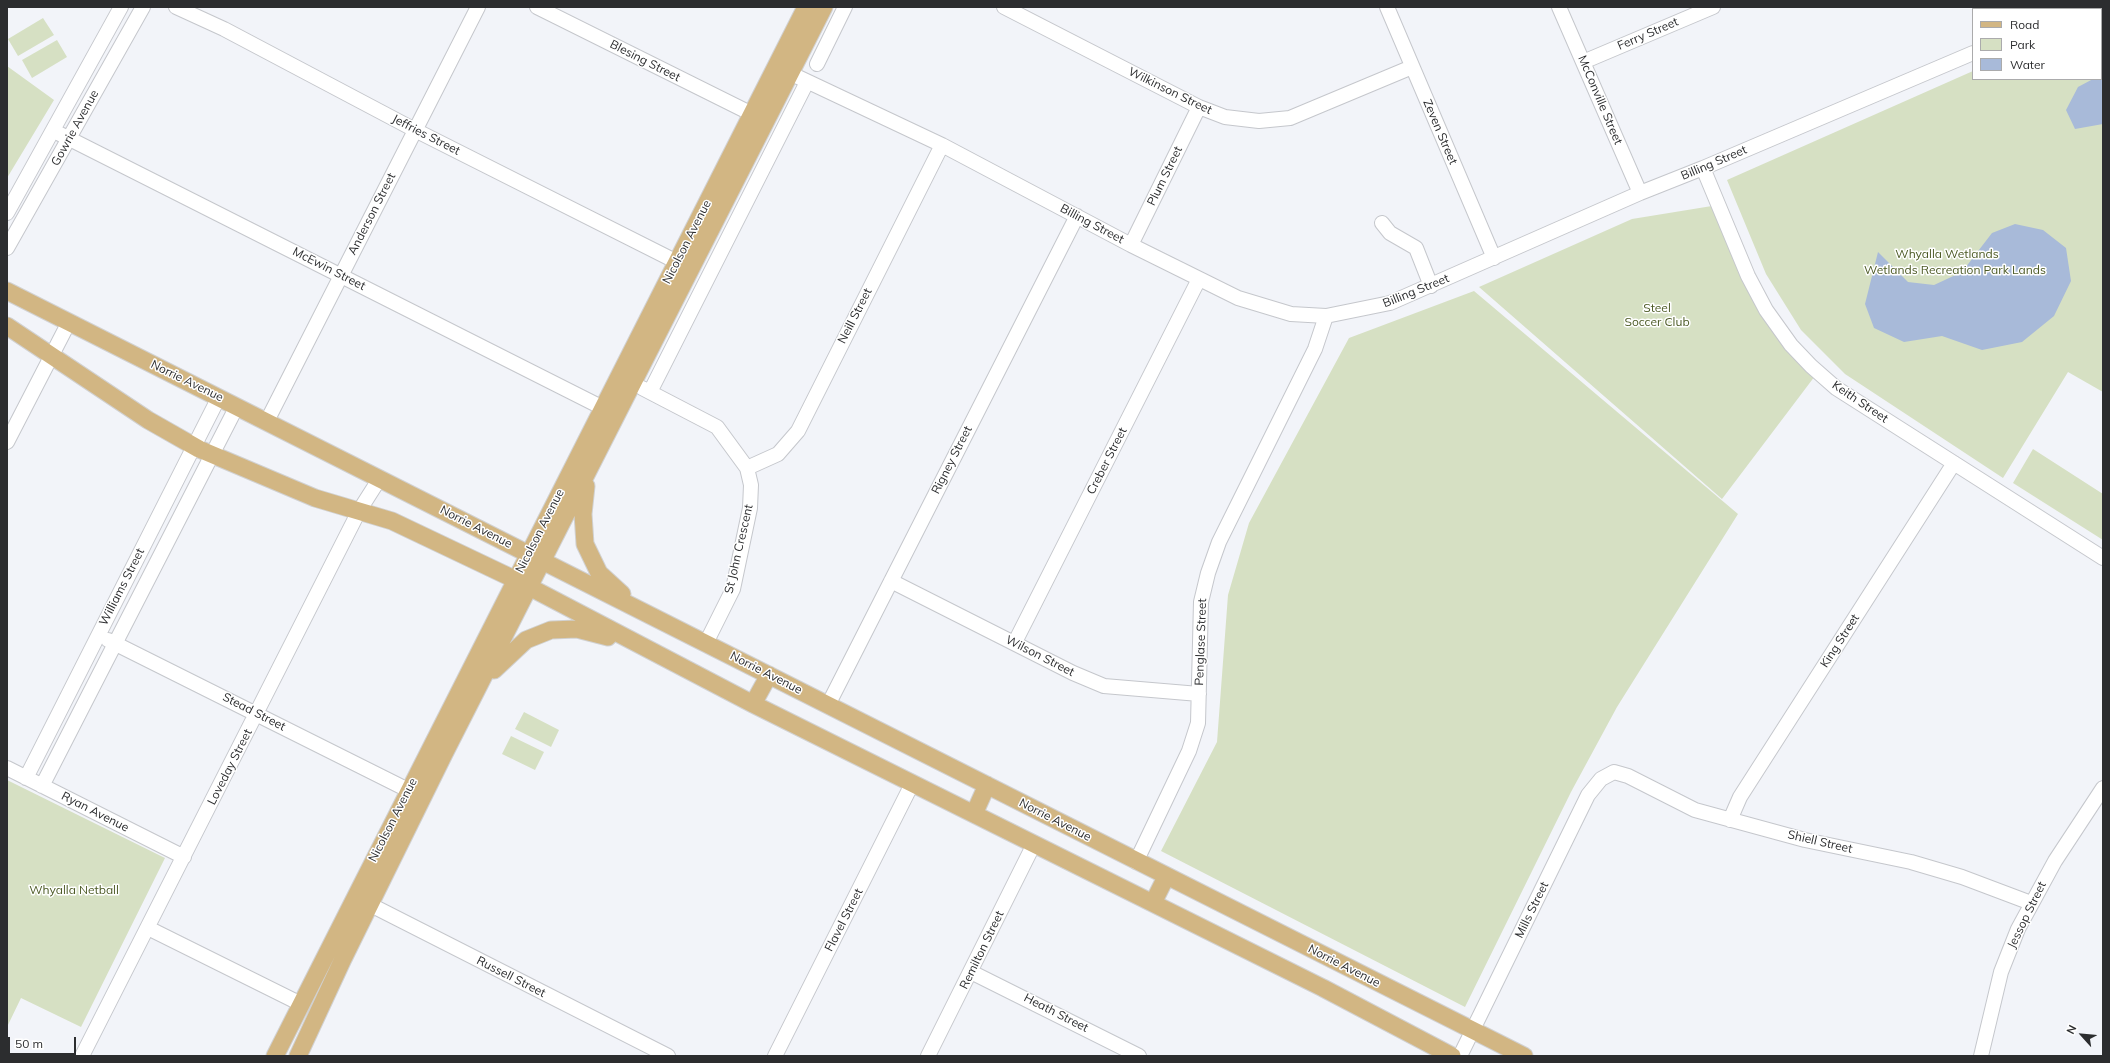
<!DOCTYPE html>
<html>
<head>
<meta charset="utf-8">
<style>
  body { margin:0 }
  #map { position:relative; width:2110px; height:1063px; overflow:hidden; background:#f2f4f9; font-family:Mulish,sans-serif }
  canvas { display:block }
  .frame { position:absolute; inset:0; border:8px solid #2c2d2f; pointer-events:none }
  .legend { position:absolute; left:1972px; top:8px; width:130px; height:72px; box-sizing:border-box; background:#fff; border:1px solid #ababac; margin:0; padding:5px 7px; list-style:none; font-size:12px; color:#2c2d2f }
  .legend li { display:flex; align-items:center; gap:8px; height:20px }
  .legend b { width:20px; border:1px solid #ababac }
  .north { position:absolute; left:2062px; top:1015px; width:40px; height:40px; -webkit-text-stroke:3px #fff; paint-order:stroke; rotate:297deg; font-size:11px; font-weight:700; line-height:16px; text-align:center; color:#2c2d2f }
  .north::after { content:''; display:block; margin:auto; width:14px; height:18px; background:#2c2d2f; clip-path:polygon(50% 0,100% 100%,50% 72%,0 100%) }
  .scale { position:absolute; left:8px; top:1037px; width:68px; height:18px; box-sizing:border-box; border:2px solid #2c2d2f; border-top:0; padding-left:5px; font-size:12px; line-height:14px; white-space:nowrap; color:#2c2d2f; -webkit-text-stroke:3px #fff; paint-order:stroke }
</style>
</head>
<body>
<div id="map">
<canvas width="2110" height="1063"></canvas>
<div class="frame"></div>
<ul class="legend">
<li><b style="height:5px;background:#d2b683"></b>Road</li>
<li><b style="height:11px;background:#d6e0c3"></b>Park</li>
<li><b style="height:11px;background:#a8bad9"></b>Water</li>
</ul>
<div class="north">N</div>
<div class="scale">50 m</div>
</div>
<script>
const c = document.querySelector('canvas').getContext('2d');
c.lineJoin = 'round';
function fill(path, color) {
  c.fillStyle = color;
  c.fill(path, 'evenodd');
}
function toPath(rows) {
  const path = new Path2D();
  for (const r of rows) {
    path.moveTo(r[0], r[1]);
    for (let i = 2; i < r.length; i += 2) path.lineTo(r[i], r[i + 1]);
  }
  return path;
}
function stroke(path, color, width, dash) {
  c.strokeStyle = color;
  c.lineWidth = width;
  c.lineCap = dash ? 'butt' : 'round';
  c.setLineDash(dash || []);
  c.stroke(path);
}
function drawText(font, color, halo, rows, align = 'center') {
  c.font = font + ' Mulish,sans-serif';
  c.lineWidth = 3;
  c.setLineDash([]);
  c.textBaseline = 'middle';
  c.strokeStyle = halo;
  c.fillStyle = color;
  for (const [text, x, y, turn = 0] of rows) {
    c.save();
    c.translate(x, y);
    c.rotate((+turn || 0) * Math.PI / 180);
    c.textAlign = isNaN(turn) ? turn : align;
    if (halo) c.strokeText(text, 0, 0);
    c.fillText(text, 0, 0);
    c.restore();
  }
}
fill(toPath([
  [2103,13,2103,392,2068,372,2003,478,1845,374,1801,330,1766,274,1727,180,1973,71,1973,79,2101,79,2101,14],
  [43,18,54,35,18,56,8,39],
  [57,40,67,57,32,78,22,60],
  [7,66,54,100,7,178],
  [1718,205,1756,303,1818,372,1722,499,1479,287,1632,219],
  [1474,291,1738,514,1617,707,1571,792,1465,1007,1161,851,1217,742,1228,595,1249,523,1349,338],
  [2033,449,2103,494,2103,540,2013,483],
  [524,712,559,730,551,747,515,729],
  [511,736,544,752,535,770,502,754],
  [7,780,165,858,81,1027,21,998,7,1027]
]), '#d6e0c3');
fill(toPath([
  [2103,74,2103,124,2075,129,2066,110,2078,87,2093,79,2101,79,2101,75],
  [2015,224,2043,230,2066,248,2071,281,2054,316,2022,342,1982,350,1942,336,1904,342,1874,328,1865,304,1878,252,1908,282,1934,285,1962,272,1992,233]
]), '#a8bad9');
const minor = toPath([
  [176,7,224,29,415,130,677,262],
  [537,7,752,114],
  [1004,7,1199,107,1225,117,1259,121,1290,118,1412,67],
  [1387,7,1494,258],
  [1559,7,1640,193],
  [2021,7,2022,9],
  [2005,9,2006,7],
  [2074,9,2079,7],
  [1583,62,1713,7],
  [817,64,845,7],
  [781,69,942,145,1131,245,1238,298,1291,314,1326,316,1390,303,1640,193,1703,168,1973,53],
  [54,131,603,408],
  [1703,168,1748,276,1766,310,1791,345,1811,366,1836,388,2103,558],
  [7,213,121,7],
  [1382,223,1390,233,1416,248,1431,286],
  [1131,245,1199,107],
  [7,248,143,7],
  [642,388,717,427,747,468,751,485,750,508,733,589,706,643],
  [650,392,807,82],
  [267,421,478,7],
  [7,442,69,322],
  [747,468,778,454,798,431,942,145],
  [891,581,1073,673,1104,686,1199,694],
  [108,640,408,790],
  [1015,642,1199,279],
  [828,705,1077,216],
  [7,768,184,857],
  [26,778,219,397],
  [42,786,237,406],
  [1730,820,1740,797,1954,463],
  [1136,862,1189,751,1198,723,1201,602,1208,573,1219,542,1315,349,1326,316],
  [361,900,668,1056],
  [148,928,301,1004],
  [971,972,1139,1056],
  [82,1056,359,511,380,478],
  [775,1056,912,784],
  [928,1056,1034,844],
  [1460,1056,1588,795,1601,779,1614,772,1628,776,1695,810,1805,840,1911,862,1962,877,2031,903],
  [1981,1056,2001,972,2018,929,2055,861,2103,788]
]);
const major = toPath([
  [7,291,1524,1056],
  [7,326,148,420,199,449,315,498,392,521,516,580,753,704,1323,988,1452,1056],
  [586,486,583,514,585,544,599,573,622,594],
  [494,670,526,640,551,630,577,629,608,637],
  [753,704,769,675],
  [974,814,987,785],
  [1153,903,1166,877],
  [275,1056,806,7],
  [298,1056,343,959,444,754,824,7]
]);
stroke(minor, '#c5c7cc', 16);
stroke(major, '#d1d1d1', 19);
stroke(minor, '#fff', 14);
stroke(major, '#d2b683', 17);
drawText('12px', '#2c2d2f', '#fff', [
  ["Ferry Street",1648,34,-23],
  ["Blesing Street",645,61,27],
  ["Wilkinson Street",1170,91,26],
  ["McConville Street",1600,100,67],
  ["Gowrie Avenue",75,128,-61],
  ["Zeven Street",1440,132,67],
  ["Jeffries Street",426,135,27],
  ["Billing Street",1714,163,-23],
  ["Plum Street",1165,176,-64],
  ["Anderson Street",372,214,-63],
  ["Billing Street",1092,224,28],
  ["Nicolson Avenue",687,242,-63],
  ["McEwin Street",329,269,27],
  ["Billing Street",1416,291,-22],
  ["Neill Street",855,316,-63],
  ["Norrie Avenue",187,381,26],
  ["Keith Street",1860,402,34],
  ["Rigney Street",952,460,-63],
  ["Creber Street",1107,461,-63],
  ["Norrie Avenue",476,527,27],
  ["Nicolson Avenue",540,531,-63],
  ["St John Crescent",739,549,-77],
  ["Williams Street",122,587,-63],
  ["King Street",1840,641,-57],
  ["Penglase Street",1201,642,-88],
  ["Wilson Street",1040,656,27],
  ["Norrie Avenue",766,673,27],
  ["Stead Street",254,712,27],
  ["Loveday Street",230,767,-63],
  ["Ryan Avenue",95,812,27],
  ["Nicolson Avenue",393,820,-63],
  ["Norrie Avenue",1055,820,27],
  ["Shiell Street",1820,842,13],
  ["Mills Street",1532,910,-64],
  ["Jessop Street",2027,915,-64],
  ["Flavel Street",844,920,-63],
  ["Remilton Street",982,950,-64],
  ["Norrie Avenue",1344,966,27],
  ["Russell Street",511,977,27],
  ["Heath Street",1056,1013,27]
]);
drawText('12px', '#4c5a25', '#fff', [
  ["Whyalla Wetlands",1947,254],
  ["Wetlands Recreation Park Lands",1955,270],
  ["Steel",1657,308],
  ["Soccer Club",1657,322],
  ["Whyalla Netball",74,890]
]);
</script>
</body>
</html>
